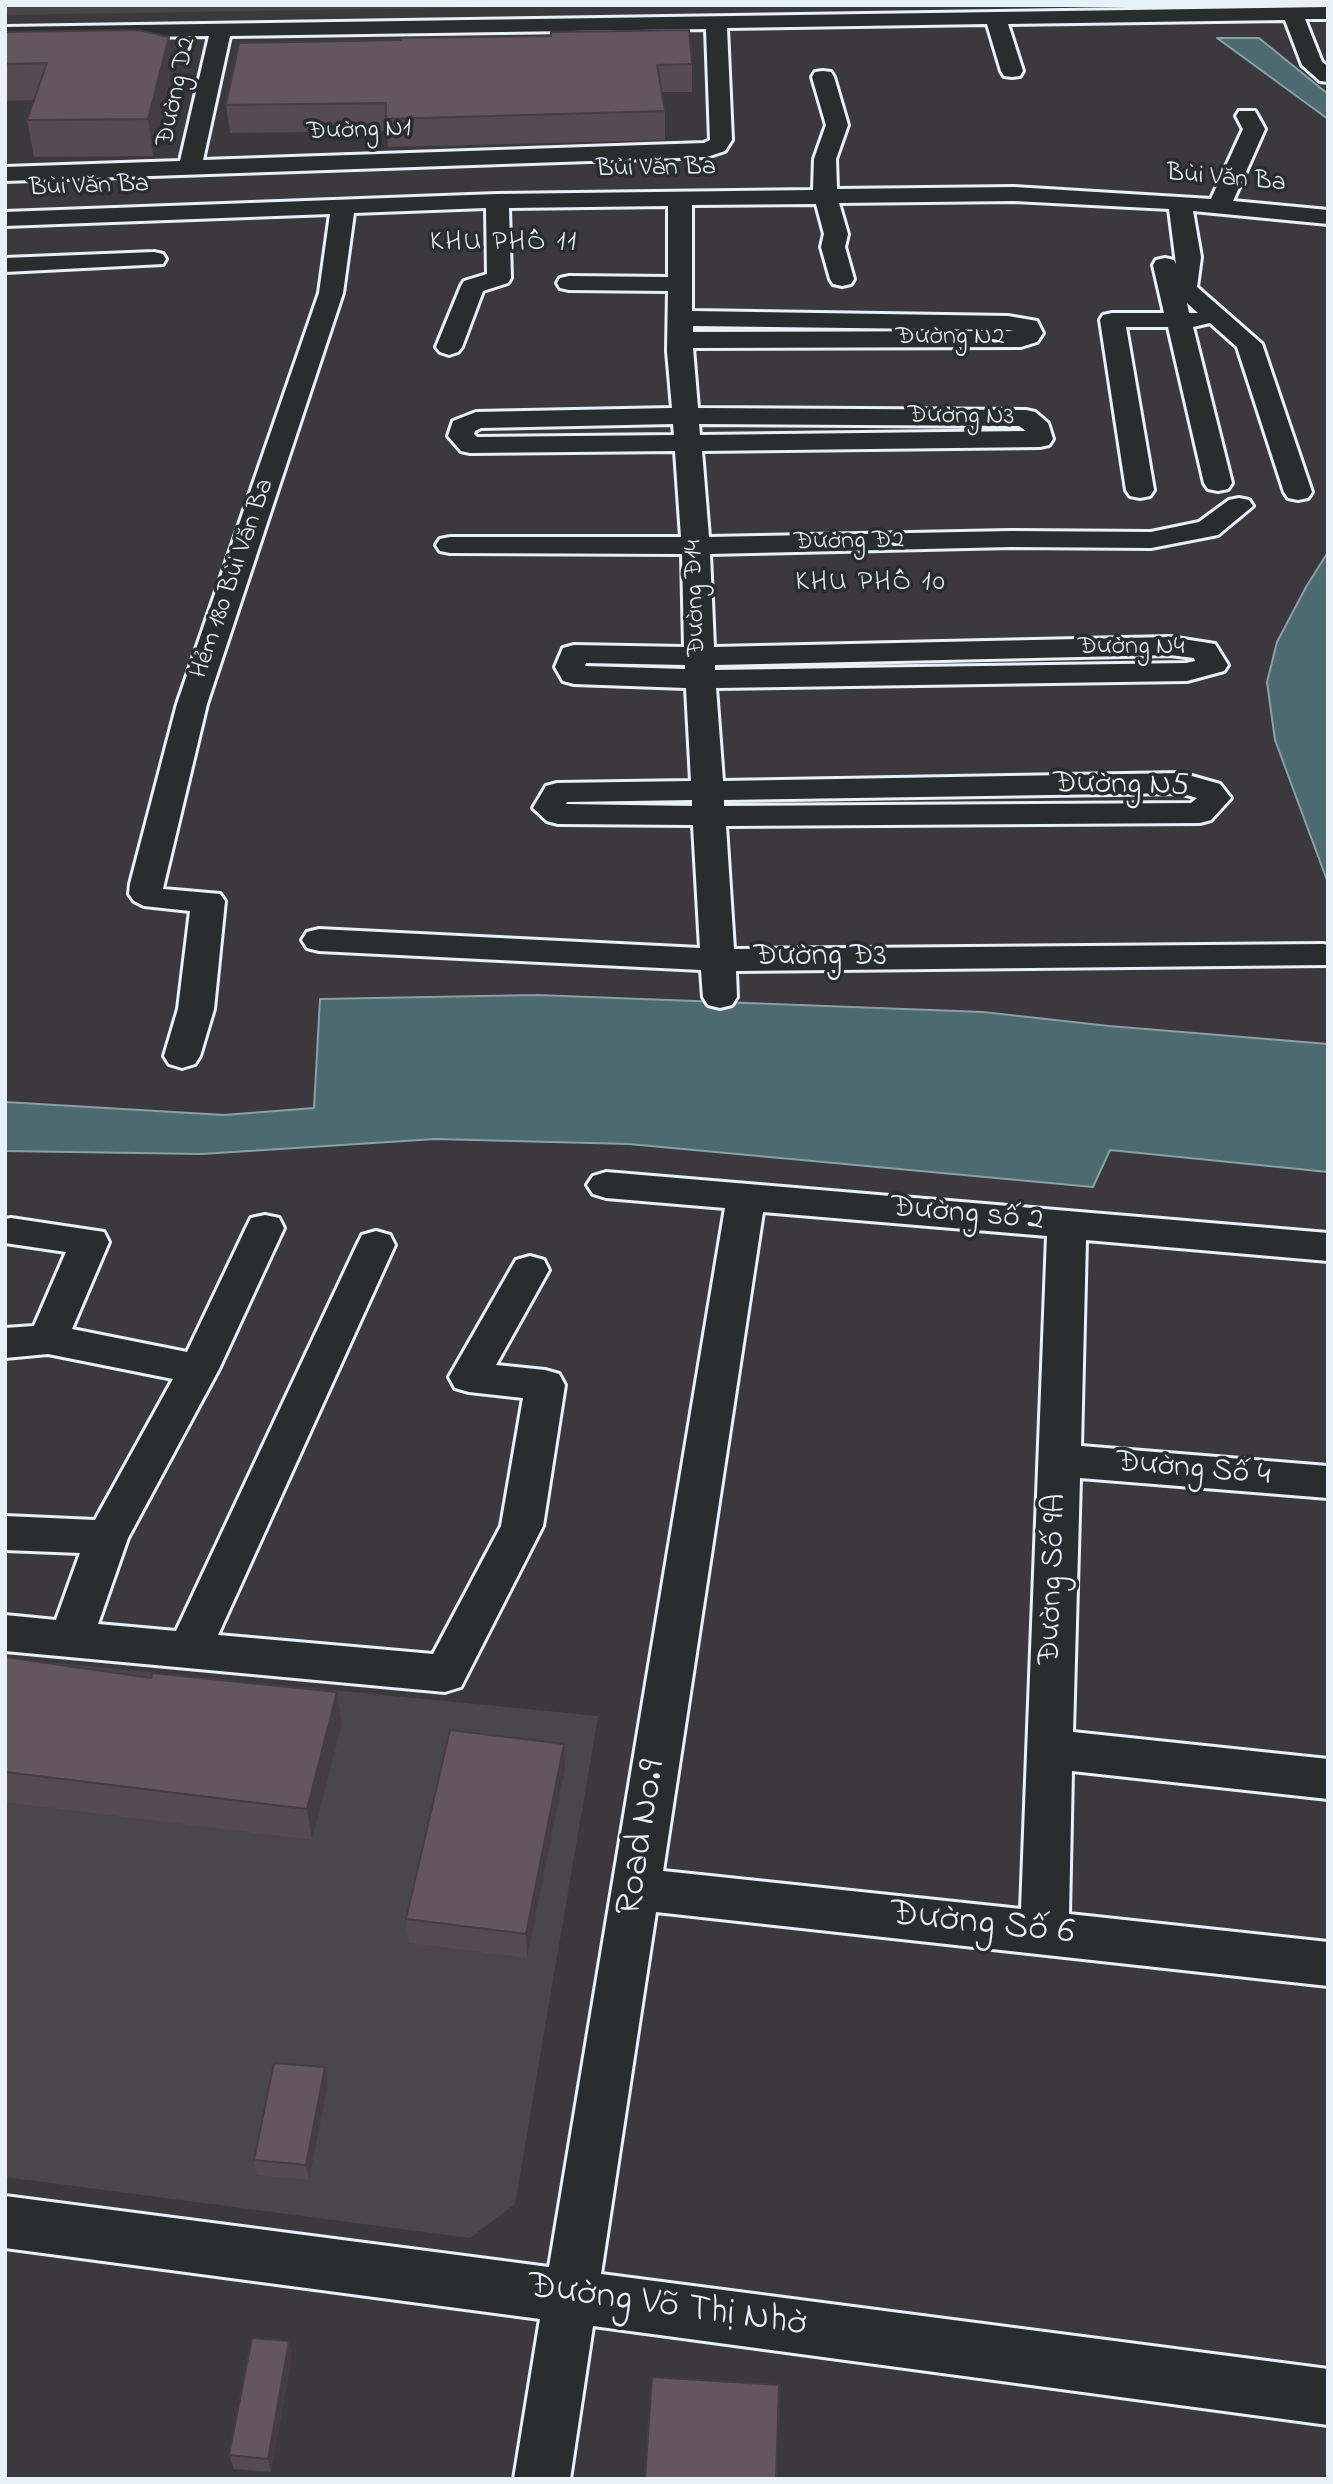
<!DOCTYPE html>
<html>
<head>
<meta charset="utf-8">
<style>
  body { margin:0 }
  #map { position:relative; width:1333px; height:2484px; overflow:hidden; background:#3b393d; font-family:"Indie Flower",sans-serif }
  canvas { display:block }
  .frame { position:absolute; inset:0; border:7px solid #e8f1f8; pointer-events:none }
</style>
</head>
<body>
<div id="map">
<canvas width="1333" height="2484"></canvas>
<div class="frame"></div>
</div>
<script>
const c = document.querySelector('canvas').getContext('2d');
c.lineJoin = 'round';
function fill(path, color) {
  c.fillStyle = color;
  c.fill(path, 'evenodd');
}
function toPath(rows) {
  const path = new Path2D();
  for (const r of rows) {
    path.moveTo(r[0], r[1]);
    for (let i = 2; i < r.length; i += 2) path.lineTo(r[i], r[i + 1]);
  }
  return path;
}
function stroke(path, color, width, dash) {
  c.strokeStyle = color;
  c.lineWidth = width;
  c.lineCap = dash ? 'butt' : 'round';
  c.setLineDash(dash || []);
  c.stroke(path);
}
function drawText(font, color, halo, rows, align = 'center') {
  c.font = font + ' "Indie Flower",sans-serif';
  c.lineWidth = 7;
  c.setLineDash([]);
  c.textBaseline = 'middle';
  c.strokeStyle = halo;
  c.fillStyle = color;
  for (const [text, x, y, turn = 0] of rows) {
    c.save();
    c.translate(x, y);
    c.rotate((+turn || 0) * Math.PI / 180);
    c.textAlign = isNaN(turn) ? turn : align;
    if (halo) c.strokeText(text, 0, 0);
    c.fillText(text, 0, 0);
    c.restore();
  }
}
fill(toPath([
  [5,5,627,5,5,15],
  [5,1658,598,1716,515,2204,470,2238,5,2177]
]), '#4a464c');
const water = toPath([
  [1217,38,1259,38,1328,94,1328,119,1217,38],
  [1328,552,1328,883,1275,740,1267,682,1277,642,1306,587,1328,552],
  [537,995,983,1012,1109,1026,1328,1044,1328,1172,1110,1150,1093,1187,629,1144,435,1139,202,1154,5,1151,5,1102,224,1115,314,1108,320,999,537,995]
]);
fill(water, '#4c6a6f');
stroke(water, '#8aa0a6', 2);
const minor = toPath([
  [1328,7,1328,19,1305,19,1322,62,1328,66,1328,82,1320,81,1302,65,1285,20,1008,24,1023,71,1020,76,1012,77,1004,76,1001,71,987,24,727,28,732,140,725,151,707,157,5,181,5,167,180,161,209,36,5,39,5,27,1328,7],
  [706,29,710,140,704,143,203,160,230,36,706,29],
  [823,71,831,72,834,77,848,125,836,159,837,189,1014,187,1211,199,1243,129,1236,116,1239,111,1255,111,1265,129,1233,201,1328,210,1328,224,1193,211,1201,257,1197,287,1262,344,1312,492,1308,498,1298,500,1288,498,1284,492,1237,347,1210,323,1193,327,1232,483,1228,489,1218,491,1208,489,1204,483,1168,327,1126,327,1154,490,1150,496,1140,498,1130,496,1126,490,1100,320,1103,315,1112,313,1164,313,1153,265,1156,260,1165,258,1174,260,1176,264,1169,209,1014,201,839,203,848,234,845,247,854,279,851,284,842,286,833,284,830,279,821,247,824,234,816,204,692,205,692,311,1008,316,1037,321,1043,333,1037,342,1021,347,693,348,698,408,1026,410,1035,412,1048,423,1053,439,1049,445,1040,447,702,451,709,537,1011,531,1151,532,1199,522,1229,500,1239,498,1249,500,1253,506,1218,535,1151,548,1011,547,710,554,714,647,1170,637,1215,644,1228,665,1224,671,1187,681,716,688,723,781,1181,773,1220,784,1231,798,1211,820,1200,823,726,826,734,949,1323,944,1328,945,1328,965,736,971,737,997,732,1005,720,1008,708,1005,703,997,701,970,319,951,307,948,302,940,307,932,319,929,700,948,693,825,558,824,547,821,533,808,546,786,557,783,691,781,686,688,574,684,563,681,555,667,563,648,574,645,684,647,682,554,450,553,440,551,436,545,440,539,450,537,681,537,675,451,470,453,461,451,448,436,453,421,476,412,672,408,667,351,668,291,569,290,560,288,557,283,560,278,569,276,668,277,668,206,509,208,511,278,508,283,483,291,462,347,458,352,449,355,440,352,436,347,461,286,464,281,487,274,486,208,354,213,343,293,207,704,164,884,163,889,220,894,225,901,214,1009,200,1056,195,1064,182,1068,169,1064,164,1056,178,1009,190,911,144,906,134,901,129,894,130,884,177,704,319,293,330,214,5,226,5,212,497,194,813,190,814,159,826,125,812,77,815,72,823,71],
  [1187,303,1198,313,1189,313,1187,303],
  [693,326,1008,330,1014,331,693,332,693,326],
  [673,424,674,435,477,437,474,434,475,431,481,428,673,424],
  [699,424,1019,426,1026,431,700,435,699,424],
  [1170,655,1194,658,1195,661,1186,663,715,670,715,665,1170,655],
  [586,663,685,665,685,669,585,666,586,663],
  [1180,793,1197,798,1191,803,724,806,724,800,1180,793],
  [692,800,692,806,566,804,567,802,692,800],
  [154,252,163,254,166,259,163,264,5,272,5,258,154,252],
  [606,1172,1328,1233,1328,1261,1086,1240,1081,1446,1328,1466,1328,1498,1080,1478,1073,1732,1328,1759,1328,1799,1072,1771,1069,1914,1328,1942,1328,1986,656,1912,601,2274,1328,2369,1328,2425,593,2326,570,2479,514,2479,540,2319,5,2248,5,2196,549,2267,725,1208,606,1198,593,1194,587,1185,593,1176,606,1172],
  [763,1212,1047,1236,1021,1909,663,1871,763,1212],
  [265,1215,279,1218,284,1228,219,1369,128,1538,98,1624,176,1631,357,1245,362,1235,376,1231,390,1235,395,1245,218,1635,433,1654,501,1526,523,1398,469,1392,455,1388,449,1377,516,1260,530,1256,544,1260,549,1270,496,1365,545,1370,559,1374,565,1385,543,1526,461,1687,445,1692,5,1651,5,1615,56,1620,80,1553,5,1550,5,1516,95,1520,173,1379,48,1354,5,1358,5,1328,34,1326,66,1252,5,1243,5,1219,11,1218,104,1232,109,1242,72,1329,187,1352,246,1228,251,1218,265,1215]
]);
stroke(minor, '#e8f1f8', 6);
fill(minor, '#2a2d2e');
fill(toPath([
  [5,32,169,37,174,73,153,156,34,157,27,120,34,100,5,101],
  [239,43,692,64,692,92,662,92,665,111,665,140,388,147,387,131,230,133,226,105],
  [5,1657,151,1678,337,1692,342,1724,312,1840,5,1802],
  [564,1744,565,1769,527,1958,409,1943,406,1919],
  [328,2083,309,2180,257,2175,254,2160],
  [292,2355,271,2472,234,2469,229,2455]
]), '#564a53');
fill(toPath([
  [169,37,174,73,153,156,148,119],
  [337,1692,342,1724,312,1840,307,1809],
  [564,1744,565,1769,527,1958,526,1934],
  [325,2067,328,2083,309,2180,306,2165],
  [289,2341,292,2355,271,2472,268,2459]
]), '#463c44');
const building = toPath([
  [138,30,169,37,148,119,27,120,47,63,5,64,5,32,138,30],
  [689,30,692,64,657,65,665,111,386,119,386,103,226,105,239,43,401,40,401,38,551,36,551,32,689,30],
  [5,1657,151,1678,152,1673,337,1692,307,1809,5,1772,5,1657],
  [450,1730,564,1744,526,1934,406,1919,450,1730],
  [274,2063,325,2067,306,2165,254,2160,274,2063],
  [252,2338,289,2341,268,2459,229,2455,252,2338],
  [652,2377,779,2385,776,2479,645,2479,652,2377]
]);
fill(building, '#645661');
stroke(building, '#463c44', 2);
drawText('26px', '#e8f1f8', '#2a2d2e', [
  ["Đường D2",178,92,-78],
  ["Đường N1",359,132,-2],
  ["Bùi Văn Ba",656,170,-1],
  ["Bùi Văn Ba",1226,180,5],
  ["Bùi Văn Ba",89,188,-2],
  ["Đường N2",950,339],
  ["Đường N3",961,418,1],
  ["Đường Đ2",849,543,-1],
  ["Hẻm 180 Bùi Văn Ba",234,579,-71],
  ["Đường Đ14",697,598,-92],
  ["Đường N4",1131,649]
]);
c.letterSpacing = '2px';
drawText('28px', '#e8f1f8', '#2a2d2e', [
  ["KHU PHỐ 11",504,244],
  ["KHU PHỐ 10",871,584]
]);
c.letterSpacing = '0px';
drawText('32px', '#e8f1f8', '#2a2d2e', [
  ["Đường N5",1121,787,1],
  ["Đường Đ3",820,959],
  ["Đường số 2",967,1216,5],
  ["Đường Số 4",1193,1471,5],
  ["Đường Số 9A",1055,1579,-88]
]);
drawText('38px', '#e8f1f8', '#2a2d2e', [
  ["Road No.9",644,1838,-81],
  ["Đường Số 6",982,1926,6],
  ["Đường Võ Thị Nhờ",667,2308,8]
]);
</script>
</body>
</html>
